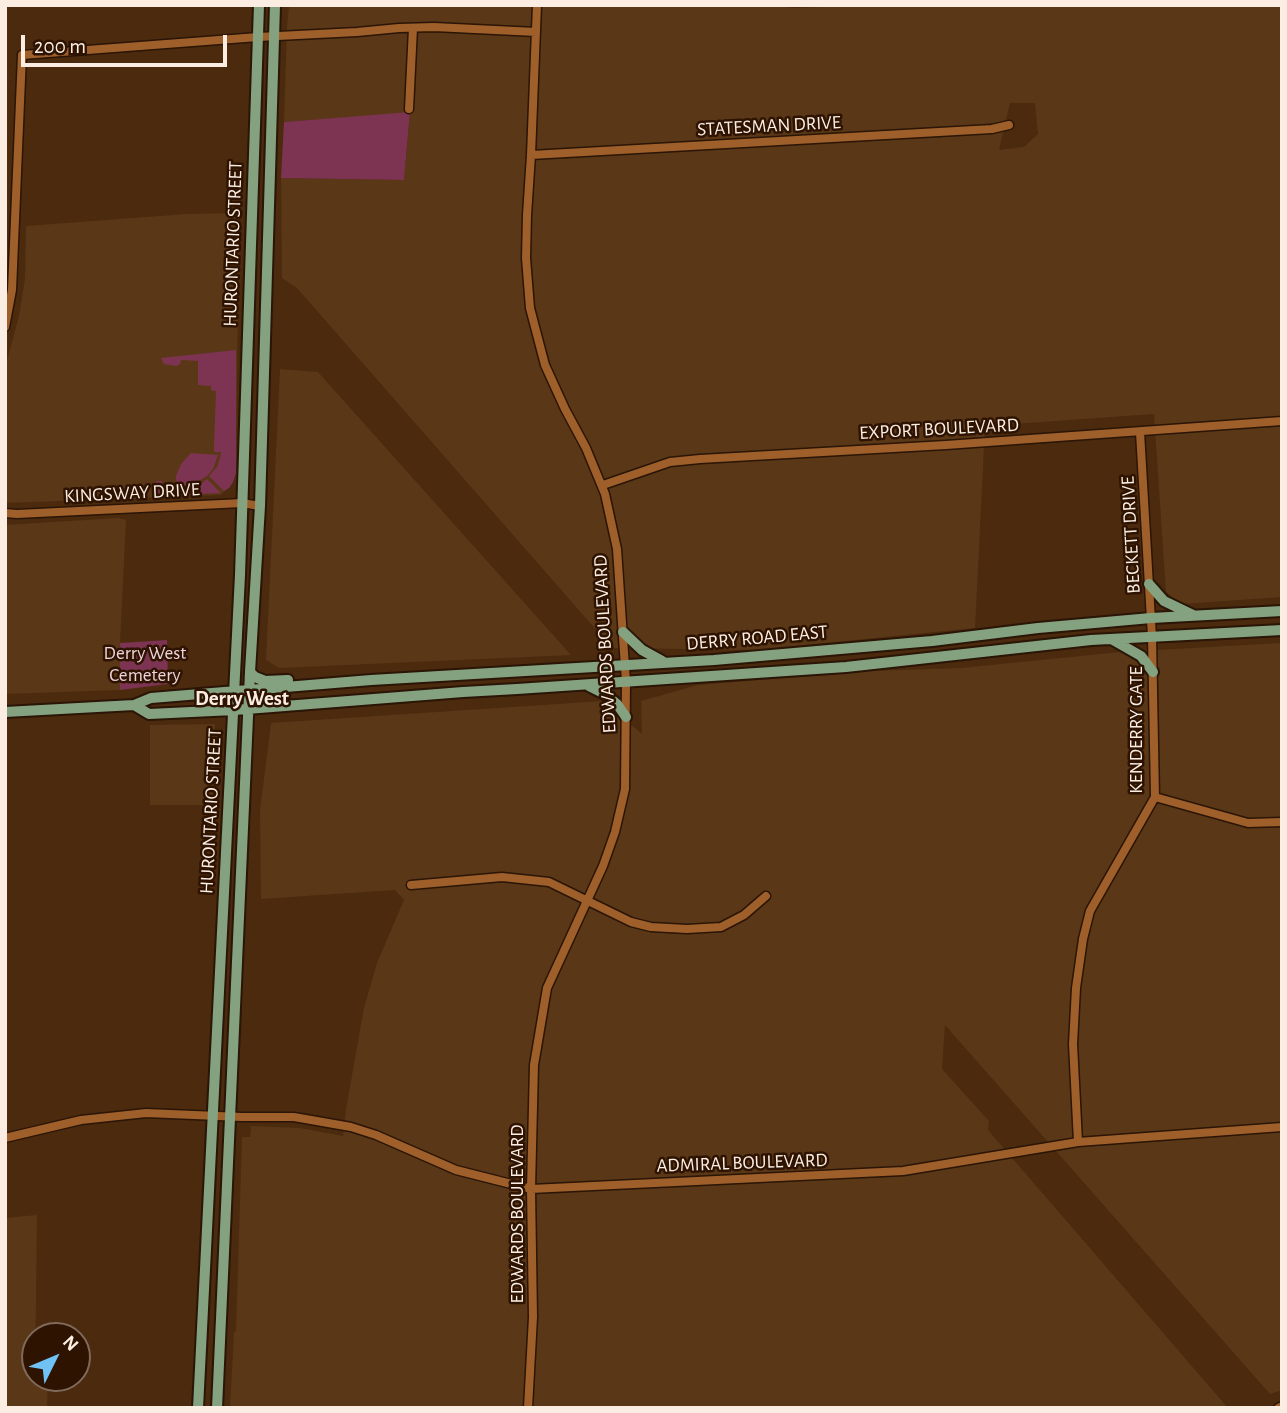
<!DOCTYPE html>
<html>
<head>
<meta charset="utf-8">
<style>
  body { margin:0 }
  #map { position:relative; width:1287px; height:1413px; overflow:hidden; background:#4b2a0e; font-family:"Alegreya Sans",sans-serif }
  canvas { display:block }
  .frame { position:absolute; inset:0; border:7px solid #fcede3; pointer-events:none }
  .north { position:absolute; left:21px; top:1322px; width:70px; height:70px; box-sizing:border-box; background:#2d1300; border:2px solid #806a5b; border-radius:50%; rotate:47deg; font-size:19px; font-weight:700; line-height:28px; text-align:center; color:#fcede3 }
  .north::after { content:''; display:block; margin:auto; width:24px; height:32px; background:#70c2f4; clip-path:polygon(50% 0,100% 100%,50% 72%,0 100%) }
  .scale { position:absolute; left:21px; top:35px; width:206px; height:32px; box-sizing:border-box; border:4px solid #fcede3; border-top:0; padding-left:9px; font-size:21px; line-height:24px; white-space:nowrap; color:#fcede3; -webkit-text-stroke:5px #2d1300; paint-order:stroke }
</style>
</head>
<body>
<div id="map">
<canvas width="1287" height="1413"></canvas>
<div class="frame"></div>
<div class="north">N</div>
<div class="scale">200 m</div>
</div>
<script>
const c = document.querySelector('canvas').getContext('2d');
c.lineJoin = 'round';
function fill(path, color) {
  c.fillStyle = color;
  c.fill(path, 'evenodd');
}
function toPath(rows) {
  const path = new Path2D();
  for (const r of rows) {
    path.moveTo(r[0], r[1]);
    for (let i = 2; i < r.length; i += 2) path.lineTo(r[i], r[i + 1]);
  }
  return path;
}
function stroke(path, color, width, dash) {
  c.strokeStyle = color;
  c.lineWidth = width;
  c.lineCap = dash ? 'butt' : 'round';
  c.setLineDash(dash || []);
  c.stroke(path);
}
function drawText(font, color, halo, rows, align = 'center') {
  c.font = font + ' "Alegreya Sans",sans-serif';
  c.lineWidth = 5;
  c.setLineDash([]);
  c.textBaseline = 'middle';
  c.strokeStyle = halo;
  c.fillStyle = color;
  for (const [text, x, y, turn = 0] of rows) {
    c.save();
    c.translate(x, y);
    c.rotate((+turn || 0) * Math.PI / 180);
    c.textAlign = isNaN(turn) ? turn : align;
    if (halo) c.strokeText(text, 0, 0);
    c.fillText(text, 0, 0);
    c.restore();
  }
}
fill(toPath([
  [289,5,775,5,793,8,870,5,1282,5,1282,597,1181,604,1166,592,1154,414,985,426,975,628,755,650,612,648,297,288,282,278,281,178,404,180,410,113,284,122,287,28],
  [1010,103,1035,103,1038,134,1024,147,999,150],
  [239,213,236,473,233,482,229,488,220,495,5,503,5,368,19,316,25,279,26,226,187,214],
  [280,369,318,372,571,655,279,668,266,660],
  [118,518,126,520,120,643,120,690,5,694,5,525],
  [1282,643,1282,1390,1270,1394,945,1025,942,1069,989,1121,988,1130,1228,1408,230,1408,234,1332,236,1331,242,1137,250,1137,251,1126,300,1128,343,1136,346,1109,364,1008,377,963,404,900,395,890,261,899,260,810,271,723,603,701,642,734,641,701,698,685,872,671,961,668,1120,652],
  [215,724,213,805,150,805,150,725],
  [37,1215,35,1378,48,1378,47,1408,5,1408,5,1218]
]), '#5a3717');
fill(toPath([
  [410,112,404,180,281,178,284,122],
  [236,350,236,473,233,482,229,488,224,491,209,476,217,467,220,458,221,452,214,452,214,446,216,391,211,390,211,386,198,385,198,361,181,360,180,364,177,366,164,364,161,358],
  [191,453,218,455,213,469,207,476,192,485,182,486,176,481,176,476,181,464],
  [207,479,221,493,157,496,156,494,156,481,162,481,162,485,166,488,171,488,175,485,185,489,197,487],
  [167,640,168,684,120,690,120,643]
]), '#7d3452');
const minor = toPath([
  [409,109,413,28],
  [531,155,992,129,1009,125],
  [5,327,12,290,22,55,258,37,357,32,399,28,434,27,536,32],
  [603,485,670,462,700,459,946,445,1282,421],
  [5,513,17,514,242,503,260,506],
  [1155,797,1248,823,1282,822],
  [411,885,502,877,549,882,631,922,651,927,687,929,721,927,744,915,766,896],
  [5,1138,81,1120,146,1113,242,1117,294,1117,351,1127,376,1135,456,1170,531,1189,903,1171,1078,1142,1282,1127],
  [1078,1142,1073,1044,1076,988,1083,939,1090,911,1155,797,1152,637,1140,432],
  [528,1408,533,1317,531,1189,534,1065,547,988,603,866,615,832,625,789,626,682,617,549,605,494,586,448,565,409,545,365,530,308,526,258,527,215,531,155,537,5],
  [1278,1408,1282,1406]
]);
const major = toPath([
  [1149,584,1164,601,1193,615],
  [623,632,642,650,662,661],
  [1113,640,1141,656,1153,672],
  [250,672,255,677,265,681,288,680],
  [589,686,605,694,617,704,626,717],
  [134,705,149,714,234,710,463,692,517,689,846,667,1091,640,1282,630],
  [5,712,134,705,151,698,371,680,714,660,932,641,1038,628,1151,618,1282,611],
  [198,1408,240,575,259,5],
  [217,1408,250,672,260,506,275,5]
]);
stroke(minor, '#2a1506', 11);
stroke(major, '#2a1506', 14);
stroke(minor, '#9e5f2a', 8);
stroke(major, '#84a280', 10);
drawText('19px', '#fcede3', '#2d1300', [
  ["STATESMAN DRIVE",769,126,-3],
  ["HURONTARIO STREET",233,244,-88],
  ["EXPORT BOULEVARD",939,429,-3],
  ["KINGSWAY DRIVE",132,493,-3],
  ["BECKETT DRIVE",1131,535,-93],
  ["DERRY ROAD EAST",757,638,-5],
  ["EDWARDS BOULEVARD",605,644,-93],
  ["KENDERRY GATE",1136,730,-90],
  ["HURONTARIO STREET",211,811,-87],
  ["ADMIRAL BOULEVARD",742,1163,-2],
  ["EDWARDS BOULEVARD",517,1214,-90]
]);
drawText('19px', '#eed3db', '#2d1300', [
  ["Derry West",145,653],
  ["Cemetery",145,675]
]);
drawText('bold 21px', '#fcede3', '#2d1300', [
  ["Derry West",242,699]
]);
</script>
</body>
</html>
